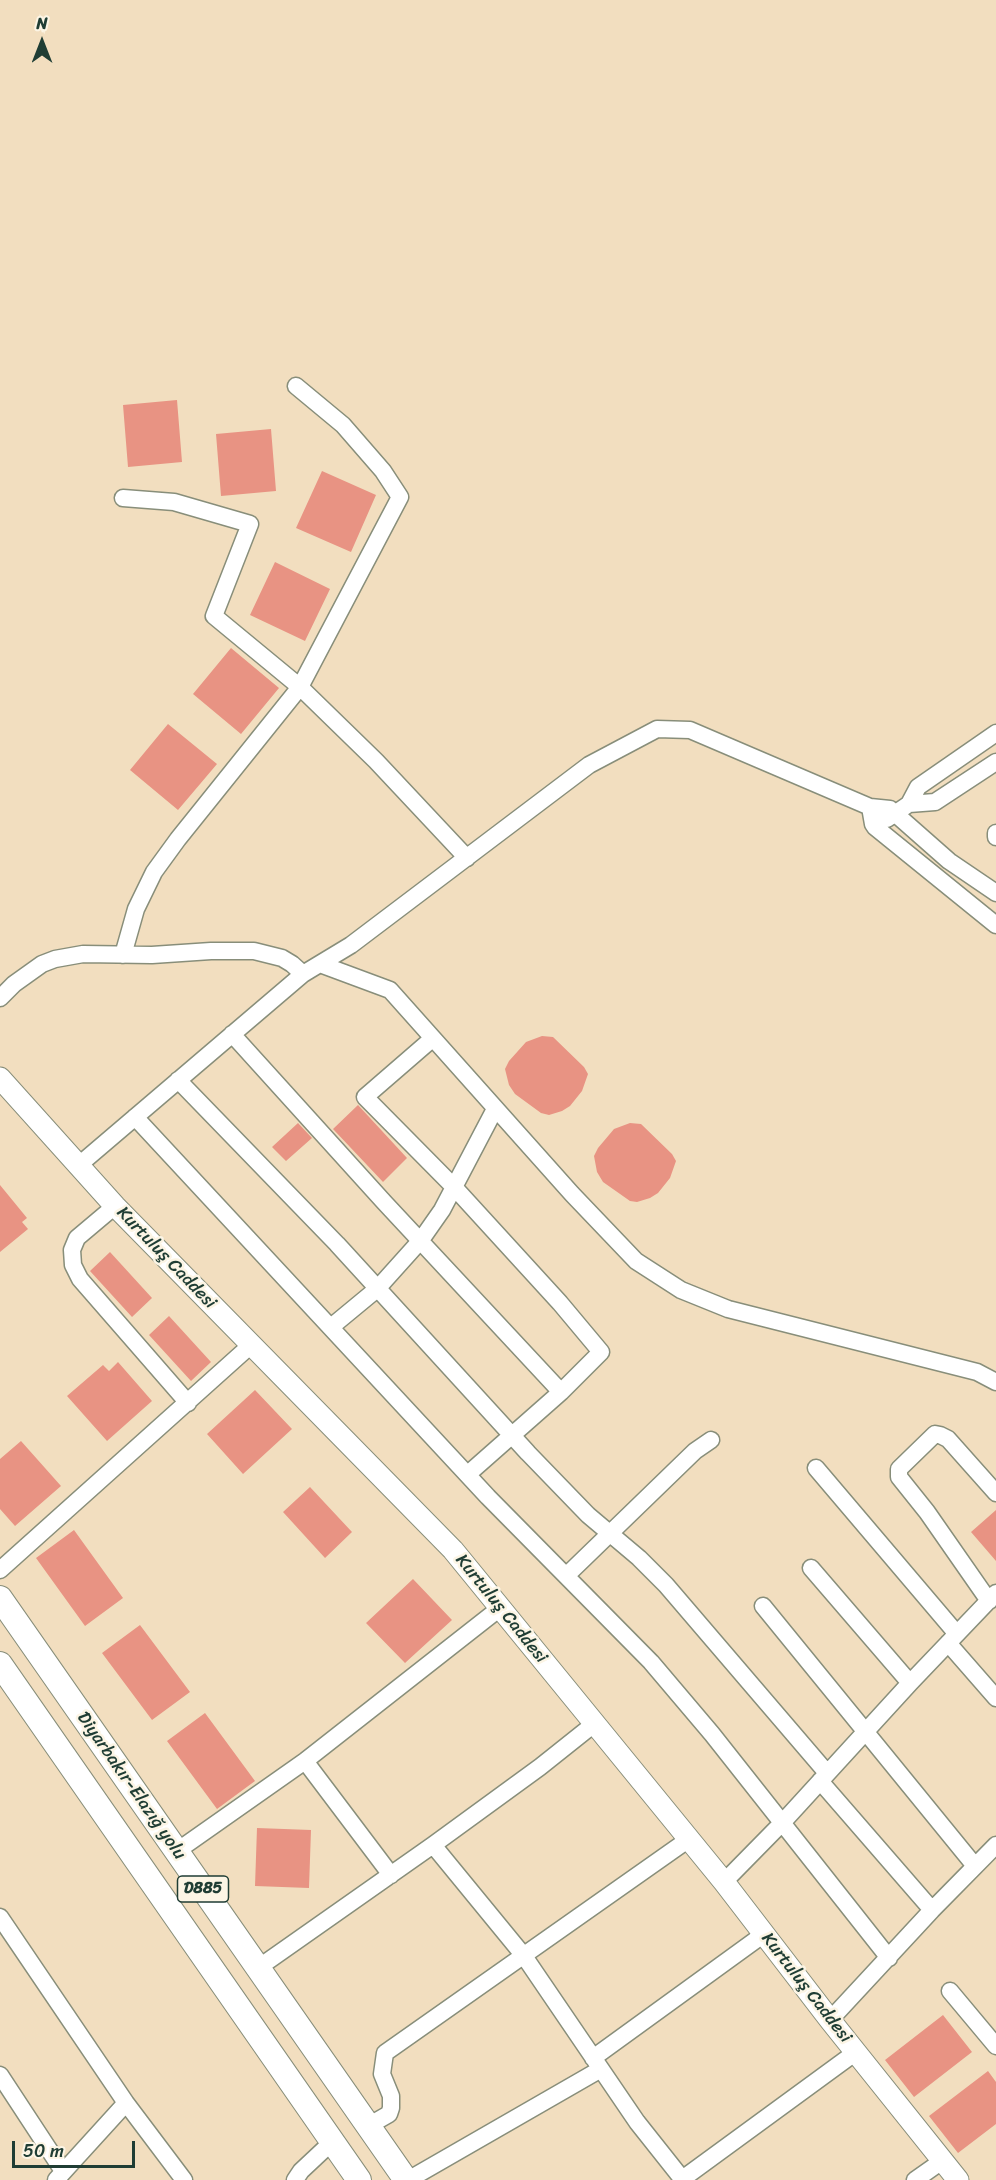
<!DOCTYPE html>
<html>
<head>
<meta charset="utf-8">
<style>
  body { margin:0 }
  #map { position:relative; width:996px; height:2180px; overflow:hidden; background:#f2debf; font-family:Sriracha,sans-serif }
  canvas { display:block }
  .north { position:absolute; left:12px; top:12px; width:60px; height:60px; -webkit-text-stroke:4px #fcf5e5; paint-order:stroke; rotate:0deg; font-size:16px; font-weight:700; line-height:24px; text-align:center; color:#1f3d34 }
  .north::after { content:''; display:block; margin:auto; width:21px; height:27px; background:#1f3d34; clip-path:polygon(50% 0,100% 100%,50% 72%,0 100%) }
  .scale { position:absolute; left:12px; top:2141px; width:123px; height:27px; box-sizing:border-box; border:3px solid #1f3d34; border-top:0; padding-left:8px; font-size:18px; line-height:21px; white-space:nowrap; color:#1f3d34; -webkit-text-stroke:4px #fcf5e5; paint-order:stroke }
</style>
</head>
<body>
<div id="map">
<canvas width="996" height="2180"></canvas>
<div class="north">N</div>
<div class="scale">50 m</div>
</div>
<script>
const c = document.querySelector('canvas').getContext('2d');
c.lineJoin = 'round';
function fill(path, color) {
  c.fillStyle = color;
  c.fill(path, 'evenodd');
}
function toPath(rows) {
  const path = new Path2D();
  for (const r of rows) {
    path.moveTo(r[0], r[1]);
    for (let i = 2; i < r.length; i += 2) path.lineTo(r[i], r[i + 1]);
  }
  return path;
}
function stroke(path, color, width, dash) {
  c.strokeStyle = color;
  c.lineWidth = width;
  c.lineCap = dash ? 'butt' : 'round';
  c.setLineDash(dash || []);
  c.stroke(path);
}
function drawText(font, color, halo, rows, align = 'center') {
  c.font = font + ' Sriracha,sans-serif';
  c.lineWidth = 5;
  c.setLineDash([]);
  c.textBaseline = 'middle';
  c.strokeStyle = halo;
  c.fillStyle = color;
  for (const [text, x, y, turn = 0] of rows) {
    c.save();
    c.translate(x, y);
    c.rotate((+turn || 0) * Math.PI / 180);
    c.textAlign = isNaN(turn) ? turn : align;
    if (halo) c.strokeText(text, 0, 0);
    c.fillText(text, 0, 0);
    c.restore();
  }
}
fill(toPath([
  [177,400,182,462,128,467,123,405],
  [271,429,276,491,221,496,216,434],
  [322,471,376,495,351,552,296,528],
  [275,562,330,589,305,641,250,615],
  [231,648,279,688,241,734,193,694],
  [168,724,217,764,178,810,130,770],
  [542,1036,553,1037,584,1067,588,1074,582,1091,570,1106,562,1111,549,1115,541,1113,515,1094,509,1085,505,1069,509,1061,526,1042],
  [358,1105,407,1158,383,1182,333,1129],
  [298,1123,312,1138,286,1161,272,1147],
  [630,1123,641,1124,672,1154,676,1161,670,1178,658,1193,650,1198,637,1202,630,1201,603,1182,597,1172,594,1156,598,1148,614,1129],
  [0,1185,27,1218,22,1222,28,1229,0,1252],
  [110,1252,152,1298,132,1317,90,1271],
  [169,1316,211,1362,191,1381,149,1335],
  [118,1362,152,1401,107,1441,67,1396,103,1365,109,1371],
  [255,1390,292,1429,243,1474,207,1434],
  [21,1441,61,1486,15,1526,0,1509,0,1459],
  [310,1487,352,1532,325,1558,283,1512],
  [996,1510,996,1561,971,1532],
  [74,1530,123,1598,85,1626,36,1558],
  [413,1579,452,1620,405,1663,366,1623],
  [140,1625,190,1692,152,1720,102,1653],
  [205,1713,255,1781,217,1809,167,1741],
  [257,1828,311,1830,309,1888,255,1886],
  [943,2015,972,2052,914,2097,885,2060],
  [988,2071,996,2082,996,2124,958,2153,929,2116]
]), '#e89383');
const minor = toPath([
  [123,498,174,502,250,524,214,616,300,687,376,761,467,858],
  [909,804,935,802,996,762],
  [870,807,873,824,875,827,996,925],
  [887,819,909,804,918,787,996,733],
  [996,833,996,837],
  [123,955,136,909,154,872,178,839,300,687,400,497,383,471,343,425,296,386],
  [320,964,390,990,572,1194,636,1261,681,1290,728,1309,977,1372,996,1382],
  [0,998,14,984,42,964,55,959,83,954,152,955,211,951,254,951,282,958,292,964,303,974],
  [232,1034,384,1202,561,1392],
  [432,1039,365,1097,454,1187,560,1303,601,1352,561,1392,468,1474],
  [178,1080,337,1244,528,1453,588,1515,639,1558,666,1585,827,1773],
  [135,1117,488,1497,651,1662,712,1734,889,1958],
  [79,1165,303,974,351,945,589,765,657,729,690,730,870,807,890,809,949,861,996,893],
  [115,1206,77,1238,72,1250,73,1265,80,1279,188,1403],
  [331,1327,377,1289,421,1240,442,1210,495,1109],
  [816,1468,957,1634],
  [811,1568,910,1683],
  [0,1570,251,1345],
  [567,1575,695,1451,711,1440],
  [989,1601,927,1512,899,1477,899,1469,935,1434,940,1435,948,1439,996,1493],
  [763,1606,975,1866],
  [948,1643,996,1698],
  [305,1761,391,1875],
  [820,1781,932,1910],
  [433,1845,524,1956,637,2122,683,2180],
  [177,1851,305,1761,500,1608],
  [724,1882,782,1823,910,1683,996,1593],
  [0,1917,126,2103,184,2180],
  [258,1968,433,1845,540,1767,594,1724],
  [950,1991,996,2046],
  [830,2020,932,1910,996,1845],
  [593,2058,764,1934],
  [0,2075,63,2171],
  [368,2126,389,2114,391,2108,391,2096,382,2074,385,2053,689,1839],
  [56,2180,126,2103],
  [295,2180,301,2171,333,2141],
  [408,2180,601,2069],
  [681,2180,856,2052],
  [915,2180,942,2161]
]);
const major = toPath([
  [0,1078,115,1206,453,1550,724,1882,830,2020,958,2180]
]);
const highway = toPath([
  [0,1598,406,2180],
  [0,1664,359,2180]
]);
stroke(minor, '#888e7a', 19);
stroke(major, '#888e7a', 23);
stroke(highway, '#888e7a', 26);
stroke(minor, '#fff', 16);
stroke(major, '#fff', 21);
stroke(highway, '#fff', 24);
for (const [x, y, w] of [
  [203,1889,51]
]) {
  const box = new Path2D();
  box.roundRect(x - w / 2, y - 13, w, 26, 4.5);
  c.fillStyle = '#fcf5e5';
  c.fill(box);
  stroke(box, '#1f3d34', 1.5);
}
drawText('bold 16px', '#1f3d34', null, [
  ["D885",203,1889]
]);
drawText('18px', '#1f3d34', '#fcf5e5', [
  ["Kurtuluş Caddesi",166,1258,46],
  ["Kurtuluş Caddesi",501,1609,51],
  ["Diyarbakır-Elazığ yolu",131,1786,55],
  ["Kurtuluş Caddesi",806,1988,52]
]);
</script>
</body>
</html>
